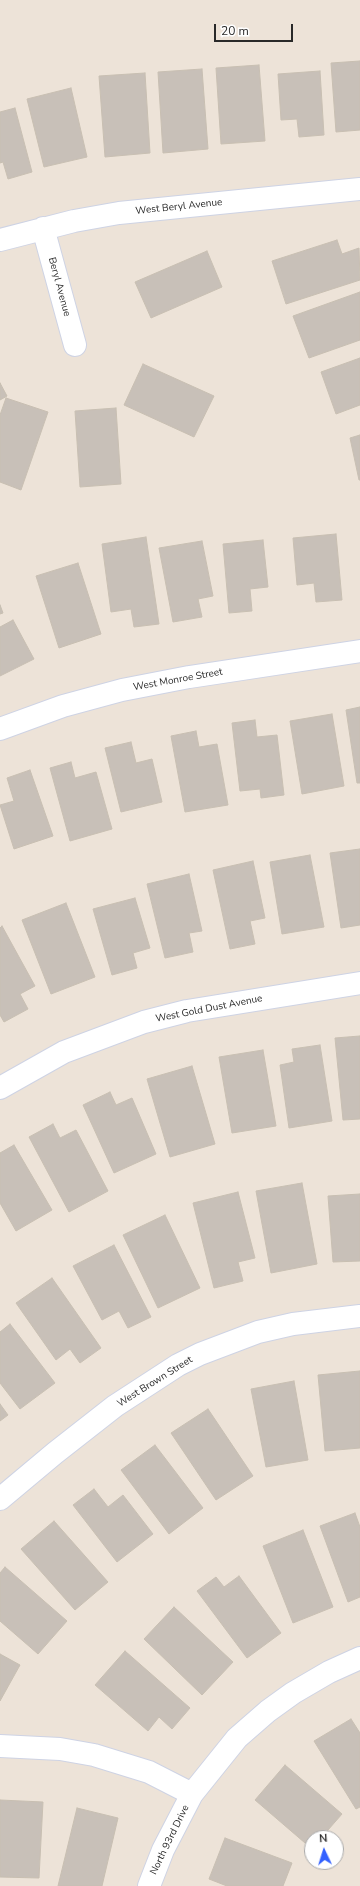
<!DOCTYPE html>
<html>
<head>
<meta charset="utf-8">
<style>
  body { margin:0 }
  #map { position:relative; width:360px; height:1886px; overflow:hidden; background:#ede3d8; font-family:"Nunito Sans",sans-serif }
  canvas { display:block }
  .north { position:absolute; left:304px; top:1830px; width:40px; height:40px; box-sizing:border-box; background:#fff; border:1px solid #a9a9a9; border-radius:50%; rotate:356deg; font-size:11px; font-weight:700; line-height:16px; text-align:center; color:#292929 }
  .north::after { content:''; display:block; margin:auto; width:14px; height:18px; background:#3361ff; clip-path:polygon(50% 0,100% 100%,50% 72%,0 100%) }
  .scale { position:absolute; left:214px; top:24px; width:79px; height:18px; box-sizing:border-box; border:2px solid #292929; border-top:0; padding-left:5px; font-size:12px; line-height:14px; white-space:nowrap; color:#292929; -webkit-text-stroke:3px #fff; paint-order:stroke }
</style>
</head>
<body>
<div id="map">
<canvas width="360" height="1886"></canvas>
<div class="north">N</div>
<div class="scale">20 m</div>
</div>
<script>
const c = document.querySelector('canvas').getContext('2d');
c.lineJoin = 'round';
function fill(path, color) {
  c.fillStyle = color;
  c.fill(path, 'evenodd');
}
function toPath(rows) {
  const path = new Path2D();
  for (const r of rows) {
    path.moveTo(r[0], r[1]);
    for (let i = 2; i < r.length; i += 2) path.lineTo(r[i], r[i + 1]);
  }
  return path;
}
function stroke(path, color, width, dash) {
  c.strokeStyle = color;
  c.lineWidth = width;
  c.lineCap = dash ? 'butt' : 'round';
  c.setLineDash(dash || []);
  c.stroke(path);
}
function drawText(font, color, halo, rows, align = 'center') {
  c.font = font + ' "Nunito Sans",sans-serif';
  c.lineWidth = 3.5;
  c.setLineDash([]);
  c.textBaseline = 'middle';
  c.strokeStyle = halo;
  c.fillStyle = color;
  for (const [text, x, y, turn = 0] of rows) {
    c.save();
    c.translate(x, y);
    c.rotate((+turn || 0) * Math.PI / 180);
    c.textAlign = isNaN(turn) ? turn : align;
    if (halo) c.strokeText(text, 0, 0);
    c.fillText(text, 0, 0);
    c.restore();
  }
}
const building = toPath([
  [360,61,360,130,336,132,331,63,360,61],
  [259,65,265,141,221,144,216,68,259,65],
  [202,69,208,149,163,153,158,72,202,69],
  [320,71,324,135,299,137,297,119,281,120,278,74,320,71],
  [145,73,150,153,105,157,99,76,145,73],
  [71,88,87,157,44,167,27,99,71,88],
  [15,108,32,172,8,179,3,162,0,163,0,112,15,108],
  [337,240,342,254,359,248,360,280,286,304,272,261,337,240],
  [207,251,222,287,151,318,135,282,207,251],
  [360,292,360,340,309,358,293,316,360,292],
  [360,358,360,405,336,414,321,372,360,358],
  [143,364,214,396,194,437,124,405,143,364],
  [0,383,7,396,0,400,0,383],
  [6,398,48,412,21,490,0,482,0,415,6,398],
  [116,408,121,484,80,487,75,411,116,408],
  [360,435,360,480,359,480,350,438,360,435],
  [336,534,342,600,316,602,314,583,297,585,293,538,336,534],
  [146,537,159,624,134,627,131,609,111,612,102,544,146,537],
  [263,540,268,587,250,589,252,611,229,613,223,544,263,540],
  [202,541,213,596,198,599,202,617,173,622,159,548,202,541],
  [78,563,101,634,59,648,36,576,78,563],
  [0,605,3,613,0,614,0,605],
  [13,620,34,659,0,676,0,627,13,620],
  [360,707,360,783,357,783,346,710,360,707],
  [332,714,344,786,302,794,290,721,332,714],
  [255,720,257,737,277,735,284,795,261,798,260,789,240,791,232,723,255,720],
  [196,731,199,747,217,744,228,805,185,812,171,736,196,731],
  [131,742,136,763,152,759,162,802,121,812,105,748,131,742],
  [71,762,75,778,96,772,112,829,70,841,50,768,71,762],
  [30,770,53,836,14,849,0,805,14,801,7,778,30,770],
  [360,849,360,925,341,928,330,853,360,849],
  [310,855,324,927,282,934,270,862,310,855],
  [253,861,265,918,250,921,255,944,230,949,213,870,253,861],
  [189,874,202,931,189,933,193,952,165,958,147,884,189,874],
  [135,898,150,948,133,953,137,968,112,975,93,909,135,898],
  [66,903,95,977,51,994,22,920,66,903],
  [2,926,35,986,20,994,28,1009,4,1022,0,1015,0,928,2,926],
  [360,1036,360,1119,343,1120,335,1038,360,1036],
  [320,1045,332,1121,289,1128,280,1065,294,1062,292,1049,320,1045],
  [263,1050,276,1126,232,1133,219,1057,263,1050],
  [192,1066,215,1144,170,1157,147,1079,192,1066],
  [110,1092,116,1105,132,1098,156,1154,114,1173,83,1105,110,1092],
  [53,1124,60,1138,76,1130,108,1191,69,1212,29,1137,53,1124],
  [14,1145,52,1210,16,1231,0,1203,0,1153,14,1145],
  [302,1183,317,1264,271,1273,256,1191,302,1183],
  [238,1192,255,1258,238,1262,243,1281,214,1288,193,1203,238,1192],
  [360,1194,360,1261,333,1262,328,1196,360,1194],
  [165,1215,200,1288,158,1308,123,1235,165,1215],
  [114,1245,151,1317,128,1328,119,1311,102,1320,73,1266,114,1245],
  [52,1278,101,1348,80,1363,70,1349,56,1360,16,1303,52,1278],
  [10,1324,55,1383,20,1409,0,1383,0,1332,10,1324],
  [360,1371,360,1448,325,1451,318,1375,360,1371],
  [294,1381,308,1460,266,1467,251,1389,294,1381],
  [0,1404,8,1415,0,1421,0,1404],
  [208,1409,253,1476,216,1500,171,1433,208,1409],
  [155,1445,203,1508,169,1534,121,1470,155,1445],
  [94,1489,108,1507,123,1495,153,1534,117,1562,73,1505,94,1489],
  [355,1513,360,1527,360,1597,348,1602,320,1526,355,1513],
  [54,1521,108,1582,75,1610,21,1549,54,1521],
  [303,1530,333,1607,293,1623,263,1546,303,1530],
  [5,1567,67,1621,38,1654,0,1621,0,1573,5,1567],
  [239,1576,281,1633,247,1658,197,1591,216,1577,224,1587,239,1576],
  [174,1607,233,1662,202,1695,144,1639,174,1607],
  [125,1651,190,1708,172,1729,159,1717,148,1731,95,1685,125,1651],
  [0,1654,20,1665,0,1701,0,1654],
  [351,1719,360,1733,360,1807,356,1809,314,1741,351,1719],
  [285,1765,342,1814,321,1838,312,1838,312,1849,255,1800,285,1765],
  [0,1800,43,1802,39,1878,0,1877,0,1800],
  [77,1808,118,1818,102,1886,58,1886,77,1808],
  [225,1838,292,1863,283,1886,227,1886,209,1879,225,1838]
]);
fill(building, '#c8c0b8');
stroke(building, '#c8bfb2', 1);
const minor = toPath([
  [43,228,75,345],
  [0,240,74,221,119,213,360,189],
  [0,729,63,706,122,690,189,677,360,651],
  [0,1088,64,1052,144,1022,187,1011,360,983],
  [0,1499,55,1453,115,1406,178,1365,200,1354,258,1332,293,1324,360,1316],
  [0,1746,60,1749,94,1755,149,1772,192,1794,237,1738,268,1711,293,1693,329,1672,360,1658],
  [149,1886,163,1850,192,1794]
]);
stroke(minor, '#ced3e4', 24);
stroke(minor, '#fff', 22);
drawText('10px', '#292929', '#fff', [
  ["West Beryl Avenue",179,207,-6],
  ["Beryl Avenue",59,287,75],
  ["West Monroe Street",178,680,-10],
  ["West Gold Dust Avenue",209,1009,-11],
  ["West Brown Street",155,1382,-32],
  ["North 93rd Drive",170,1840,-64]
]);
</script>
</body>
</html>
